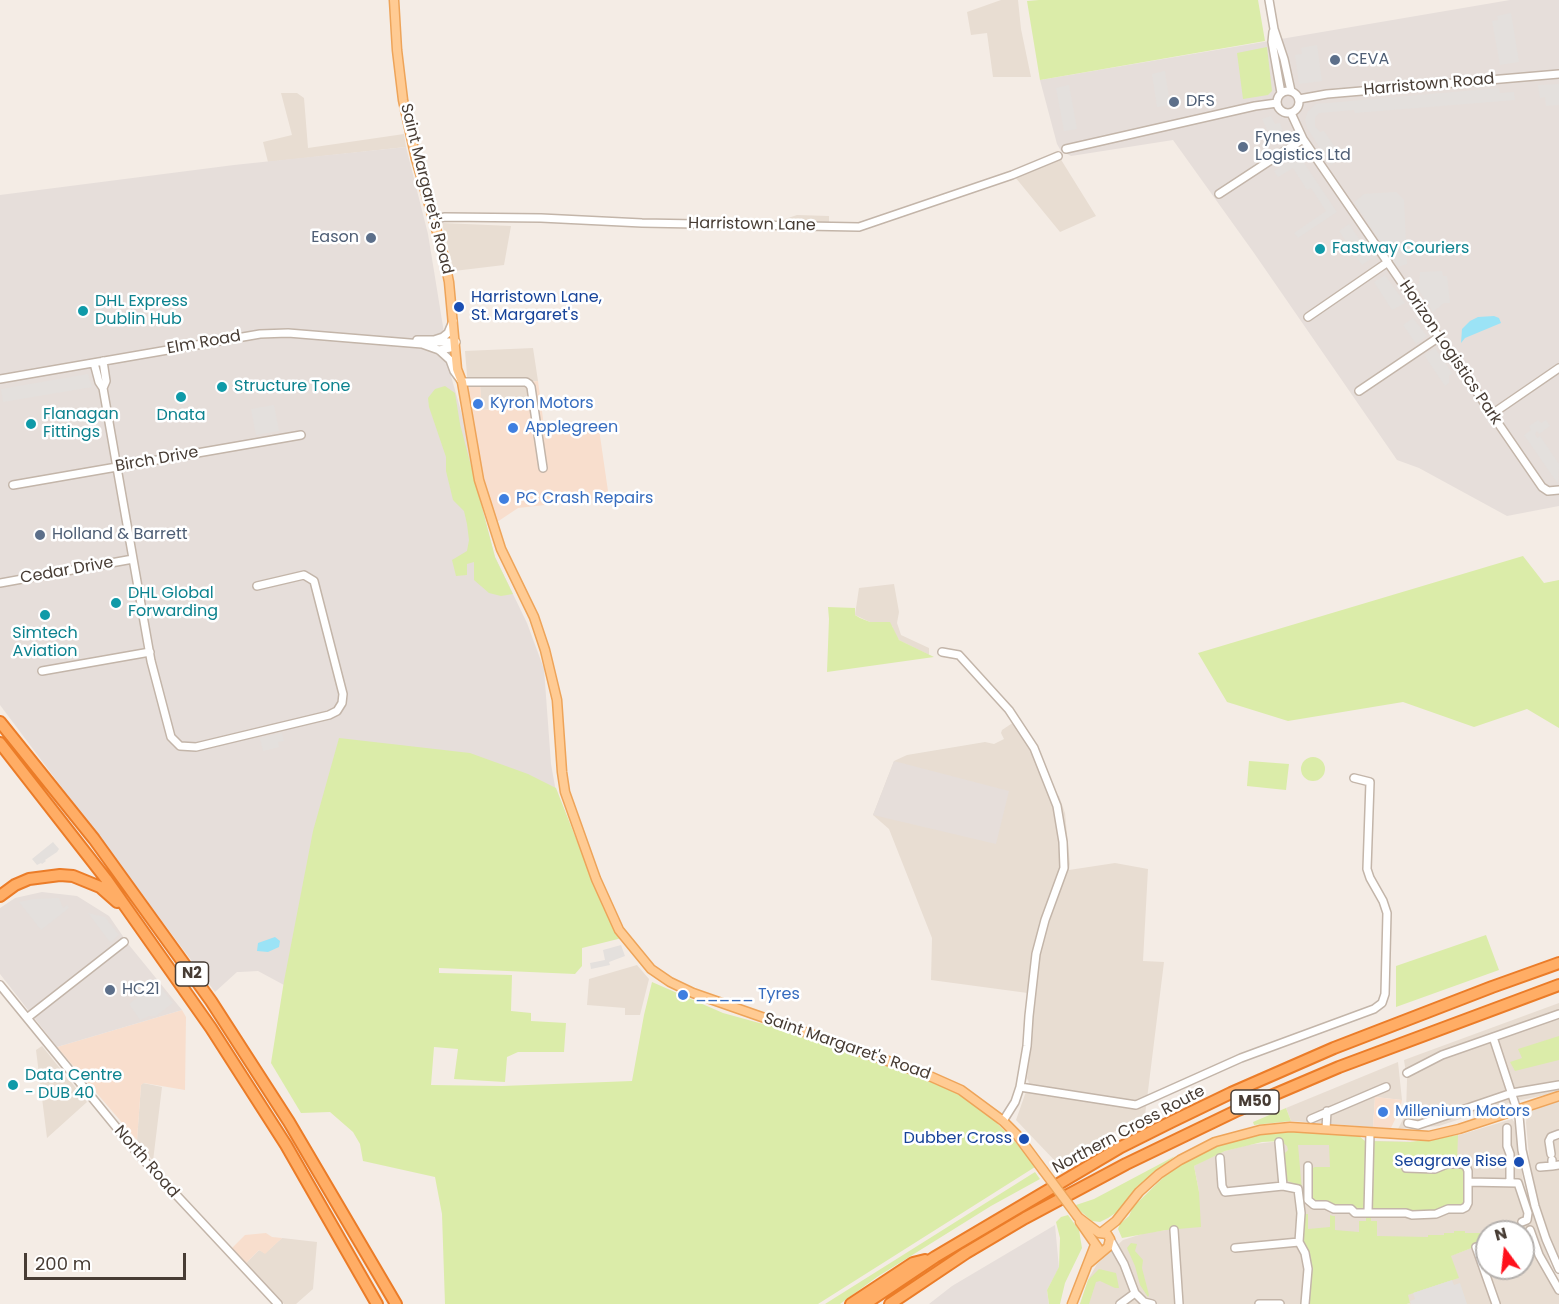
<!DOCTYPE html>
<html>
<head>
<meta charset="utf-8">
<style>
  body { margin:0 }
  #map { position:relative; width:1559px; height:1304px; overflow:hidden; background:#f4ece5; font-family:Poppins,sans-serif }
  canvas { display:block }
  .north { position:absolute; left:1475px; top:1220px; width:60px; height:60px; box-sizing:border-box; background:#fff; border:2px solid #b5b1ae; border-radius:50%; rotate:345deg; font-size:16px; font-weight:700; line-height:24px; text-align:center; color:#473c34 }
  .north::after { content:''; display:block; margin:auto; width:21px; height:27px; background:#ff111c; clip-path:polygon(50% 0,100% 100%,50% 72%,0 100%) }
  .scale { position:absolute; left:24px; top:1253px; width:162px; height:27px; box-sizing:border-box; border:3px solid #473c34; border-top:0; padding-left:8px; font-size:18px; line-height:21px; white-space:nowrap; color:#473c34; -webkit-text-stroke:4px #fff; paint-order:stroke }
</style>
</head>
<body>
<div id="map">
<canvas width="1559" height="1304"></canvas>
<div class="north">N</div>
<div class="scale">200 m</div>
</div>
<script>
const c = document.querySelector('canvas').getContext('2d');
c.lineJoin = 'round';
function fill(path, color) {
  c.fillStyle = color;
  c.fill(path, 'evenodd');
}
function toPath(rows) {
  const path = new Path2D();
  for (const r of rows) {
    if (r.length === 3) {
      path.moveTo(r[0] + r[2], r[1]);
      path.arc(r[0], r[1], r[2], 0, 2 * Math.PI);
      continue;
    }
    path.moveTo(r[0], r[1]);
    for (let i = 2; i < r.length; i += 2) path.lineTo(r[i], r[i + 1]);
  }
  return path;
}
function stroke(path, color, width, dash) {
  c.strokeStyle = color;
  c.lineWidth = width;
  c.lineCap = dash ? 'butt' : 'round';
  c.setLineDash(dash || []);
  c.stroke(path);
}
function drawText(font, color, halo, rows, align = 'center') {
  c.font = font + ' Poppins,sans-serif';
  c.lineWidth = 5;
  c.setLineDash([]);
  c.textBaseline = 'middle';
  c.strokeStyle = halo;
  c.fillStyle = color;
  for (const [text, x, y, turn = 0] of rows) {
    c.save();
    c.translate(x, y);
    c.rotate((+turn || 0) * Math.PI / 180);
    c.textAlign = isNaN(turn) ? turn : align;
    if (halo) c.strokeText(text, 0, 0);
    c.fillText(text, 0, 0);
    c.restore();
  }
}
fill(toPath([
  [1001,0,1018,0,1021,29,1031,77,993,77,987,33,971,35,967,12],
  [281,93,297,93,304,98,308,148,404,134,406,147,268,162,263,142,292,135],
  [1060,158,1096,216,1060,232,1015,177],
  [797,215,829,216,829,224,784,225,785,219],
  [442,223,511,226,504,265,454,271],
  [533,348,538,381,527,381,533,407,482,410,480,385,468,387,465,351],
  [894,584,899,612,897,623,901,635,929,648,929,655,899,640,895,635,892,626,870,622,855,615,859,588],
  [1014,722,1030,747,1044,782,1059,796,1065,813,1070,864,1069,870,1115,863,1148,869,1143,961,1164,962,1145,1115,1057,1163,1016,1120,1029,1083,1027,1078,1035,994,931,980,932,938,889,829,873,815,894,761,907,755,985,742,994,744,1004,739,1001,733,1002,730],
  [637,965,649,979,640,1015,625,1015,625,1008,587,1005,589,979],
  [1559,1003,1559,1092,1512,1102,1439,1126,1398,1129,1406,1113,1407,1080,1404,1060],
  [42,1046,87,1102,47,1138,36,1050],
  [1398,1062,1402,1100,1375,1097,1373,1127,1291,1121,1286,1108],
  [143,1083,162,1087,153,1161,137,1140,141,1085],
  [1559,1101,1559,1263,1547,1239,1532,1188,1526,1123,1527,1111],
  [1512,1119,1515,1123,1523,1180,1529,1201,1552,1269,1559,1282,1559,1304,1407,1304,1410,1303,1407,1295,1458,1278,1450,1256,1487,1242,1487,1268,1523,1268,1523,1232,1487,1232,1487,1238,1305,1304,1080,1304,1089,1278,1097,1264,1123,1240,1145,1233,1166,1230,1199,1192,1194,1166,1205,1160,1225,1151,1247,1145,1297,1139,1422,1142,1443,1140],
  [282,1238,317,1242,313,1289,296,1304,284,1304,246,1263,259,1250,265,1253]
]), '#e8ddd2');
fill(toPath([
  [538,381,545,434,599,429,609,498,518,508,497,522,481,469,468,387,480,385,482,410,532,407,531,387,526,382],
  [182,1010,186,1017,185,1090,144,1083,141,1085,137,1140,57,1047],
  [1375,1097,1402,1100,1400,1109,1391,1128,1373,1127],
  [266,1233,272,1237,282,1238,265,1254,259,1250,246,1263,232,1248,245,1235]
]), '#f8decd');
fill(toPath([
  [1510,0,1559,0,1559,506,1507,516,1419,468,1397,460,1254,253,1173,140,1071,156,1061,151,1057,144,1040,80],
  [406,147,428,234,451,376,464,422,475,480,495,557,527,623,544,669,551,764,556,792,284,985,258,971,240,972,237,972,215,992,0,705,0,195,234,165],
  [894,761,1009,791,996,844,873,815],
  [42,892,77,896,109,916,129,945,182,1010,57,1047,0,974,0,908,15,898],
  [1055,1225,1059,1268,1047,1290,1049,1304,929,1304,952,1286]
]), '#e6deda');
fill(toPath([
  [1039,0,1258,0,1265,41,1040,80,1027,1],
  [1267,47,1272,91,1268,95,1243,99,1237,53],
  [445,386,455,393,460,424,495,557,513,594,501,596,489,593,474,580,474,562,467,564,467,575,456,576,452,560,467,551,469,540,467,524,464,511,453,500,446,471,446,457,429,407,428,398,435,389],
  [1523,556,1544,583,1559,580,1559,728,1527,709,1474,727,1403,702,1288,721,1227,702,1198,653],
  [828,607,855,608,855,615,860,618,870,622,890,622,899,640,934,657,827,672,829,619],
  [339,738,470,753,528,774,556,788,603,907,622,938,582,948,582,966,575,974,439,968,439,973,512,975,511,1011,531,1013,531,1021,566,1023,564,1052,518,1052,507,1057,505,1082,454,1079,458,1049,434,1047,431,1085,502,1086,632,1081,644,1015,652,982,723,1013,839,1045,932,1080,960,1093,989,1115,1021,1148,1035,1167,818,1304,445,1304,442,1214,435,1177,363,1161,360,1144,353,1132,330,1112,301,1113,271,1063,284,981,313,831],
  [1313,769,12],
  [1249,761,1289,764,1286,790,1247,786],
  [1486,935,1499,970,1396,1007,1396,966],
  [1559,1036,1559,1060,1515,1071,1510,1062,1522,1058,1518,1049],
  [1286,1108,1291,1121,1254,1125,1253,1122],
  [1279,1131,1315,1132,1359,1136,1365,1141,1410,1142,1458,1135,1457,1163,1466,1166,1466,1207,1436,1214,1356,1213,1316,1204,1309,1199,1311,1169,1315,1167,1330,1167,1329,1145,1298,1145,1302,1191,1298,1185,1285,1180,1283,1155,1288,1150,1287,1146,1281,1141,1262,1142,1225,1151,1194,1166,1199,1192,1201,1227,1166,1230,1122,1238,1118,1229,1120,1224,1129,1216,1133,1207,1170,1171,1189,1159,1225,1142,1243,1137],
  [1175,1156,1146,1180,1117,1212,1108,1218,1100,1222,1092,1221,1078,1209,1076,1205,1094,1199],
  [1035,1172,1040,1179,991,1206,877,1277,840,1304,825,1304],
  [1301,1214,1308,1214,1308,1229,1330,1227,1330,1215,1333,1216,1335,1216,1335,1230,1359,1232,1359,1221,1366,1221,1366,1216,1371,1215,1371,1221,1377,1221,1377,1236,1428,1237,1428,1235,1444,1235,1444,1233,1454,1233,1454,1231,1465,1231,1465,1233,1485,1233,1487,1242,1451,1256,1459,1278,1408,1295,1410,1303,1407,1304,1305,1304,1308,1269,1299,1242],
  [1068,1215,1079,1230,1082,1248,1065,1283,1060,1304,1049,1304,1047,1290,1059,1267,1060,1238,1056,1222,1061,1217],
  [1131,1243,1137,1244,1135,1251,1143,1260,1142,1268,1149,1295,1148,1297,1140,1285,1135,1266,1127,1248],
  [1099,1269,1116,1273,1119,1288,1115,1288,1100,1281,1096,1282,1089,1304,1080,1304,1088,1280]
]), '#dbeca9');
fill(toPath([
  [1511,13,1519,62,1500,65,1492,21,1498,20,1497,16],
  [1317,45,1322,81,1299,84,1295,55,1302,54,1301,48],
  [1165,71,1170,105,1157,107,1152,74],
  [1559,84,1559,105,1546,106,1545,97,1540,98,1538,85],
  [1069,85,1077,129,1064,131,1056,88],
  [1499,88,1500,93,1514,92,1515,100,1355,113,1354,110,1319,113,1315,118,1315,126,1320,132,1324,131,1339,153,1336,155,1339,160,1331,165,1307,128,1305,120,1308,111,1316,104],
  [1271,116,1275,124,1280,123,1286,139,1273,143,1262,119],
  [1298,154,1337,212,1298,238,1294,233,1326,211,1311,188,1307,190,1293,168,1278,177,1274,171],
  [1396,192,1404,200,1407,264,1397,267,1354,202,1364,194],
  [1349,224,1372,258,1362,265,1339,231],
  [1442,271,1443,276,1447,276,1450,303,1444,303,1433,312,1416,286,1419,284,1420,272],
  [1385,275,1405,303,1392,310,1374,282],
  [1413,318,1427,336,1416,344,1403,325],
  [1435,348,1452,373,1449,376,1449,383,1445,386,1424,355],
  [88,374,92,387,3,402,1,389],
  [274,405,279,431,256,435,251,409],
  [1538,420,1541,423,1546,420,1550,426,1539,434,1537,431,1535,434,1537,438,1540,436,1559,464,1558,484,1524,435,1531,430,1529,426],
  [282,733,284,741,278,742,279,747,263,751,260,738],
  [53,842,59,849,57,852,45,860,46,861,42,864,41,863,37,865,32,859],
  [59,898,63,908,67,905,69,908,41,930,19,902,34,899],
  [88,913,105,917,119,935,111,942,109,941],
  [621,945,625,956,609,962,610,965,591,969,590,963,605,960,603,950],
  [157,982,173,1003,156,1016,149,1016,140,1020,129,1004],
  [1452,1280,1454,1285,1460,1283,1467,1304,1411,1304,1410,1301,1415,1299,1413,1293]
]), '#e4e0dd');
fill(toPath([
  [1494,316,1499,318,1501,323,1465,338,1461,343,1462,329,1470,321,1478,317],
  [275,937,280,941,279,947,268,952,257,951,258,943]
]), '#9be3f6');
const minor = toPath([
  [1269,0,1274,29,1284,59,1291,91],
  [1273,32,1272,42,1281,93],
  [1288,102,11],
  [1299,99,1327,94,1559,74],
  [1291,113,1303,139,1542,487,1548,491,1559,490],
  [1066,149,1255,106,1277,103],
  [1219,194,1303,139],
  [434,219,445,217,541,218,642,223,859,227,1012,175,1058,156],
  [1308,317,1388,262],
  [417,340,434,340,443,337,448,333,453,321],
  [434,342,456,342],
  [439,350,450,348,456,342],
  [94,363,99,382,103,388,151,661,171,737,180,746,196,747,329,715,337,711,342,703,343,694,314,581,304,575,257,586],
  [0,379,260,334,288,333,422,344,439,350,450,360,454,371,462,382,526,382,529,384,531,387,543,468],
  [103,388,106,381,103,361],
  [1359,391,1439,337],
  [1492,414,1559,368],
  [13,485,301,435],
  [0,583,133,559],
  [942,652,959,655,1009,710,1034,748,1057,806,1063,842,1064,868,1045,920,1036,954,1029,1016,1027,1046,1020,1087,1015,1102,1003,1121],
  [42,671,150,652],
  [0,985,139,1155,278,1304],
  [27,1018,124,942],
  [1493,1037,1519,1116,1522,1150,1535,1206,1546,1239,1559,1269],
  [1407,1073,1442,1055,1559,1014],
  [1020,1087,1136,1105,1241,1058,1374,1009,1382,1003,1385,994,1387,913,1383,901,1370,878,1367,869,1370,782,1354,778],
  [1311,1119,1386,1087],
  [1408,1123,1418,1125,1512,1093,1559,1085],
  [1507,1128,1507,1146,1510,1154,1510,1182],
  [1326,1129,1327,1111],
  [1279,1142,1283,1186],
  [1551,1154,1549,1141,1551,1137,1559,1134],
  [1220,1158,1222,1186,1225,1192,1283,1186,1298,1189,1301,1213,1299,1242],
  [1552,1160,1552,1166,1559,1165],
  [1308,1166,1308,1200,1314,1205,1326,1205,1334,1209,1351,1209,1355,1213,1406,1213,1412,1215,1436,1214,1448,1209,1462,1209,1466,1207,1468,1203,1468,1171,1466,1166,1462,1164,1447,1164,1435,1169,1406,1168],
  [1540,1167,1552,1166],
  [1468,1182,1518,1183,1528,1213,1527,1220,1522,1222],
  [1368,1212,1370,1133],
  [1174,1230,1179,1304],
  [1530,1230,1539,1255,1559,1290],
  [1111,1241,1124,1264,1135,1293,1144,1302,1152,1304],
  [1476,1247,1496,1304],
  [1235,1248,1299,1242,1305,1253,1308,1269,1305,1304],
  [1120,1304,1135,1293],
  [1259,1304,1280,1304]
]);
const major = toPath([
  [394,0,397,50,403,100,416,159,443,253,449,282,457,369,462,382,479,480,501,549,534,617,545,650,557,700,562,772,565,792,596,879,619,930,651,969,670,982,693,993,925,1074,961,1090,1003,1121,1017,1135,1043,1170],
  [1078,1217,1099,1233,1107,1234,1110,1239,1108,1247,1089,1263],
  [1080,1222,1098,1248],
  [1102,1232,1116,1221,1139,1192,1159,1174,1180,1160,1215,1142,1260,1130,1290,1127,1429,1136,1459,1129,1559,1096],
  [1072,1304,1095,1245]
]);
const highway = toPath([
  [0,722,94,839,211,1001,289,1122,396,1304],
  [0,743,106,879,211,1028,286,1145,377,1304],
  [0,896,15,885,29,879,60,875,73,876,100,887,117,902],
  [851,1304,913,1263,925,1260],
  [865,1304,935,1257,1121,1147,1171,1122,1231,1093,1334,1048,1492,987,1559,963],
  [890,1304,966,1253,1025,1218,1126,1164,1238,1110,1339,1067,1559,985]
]);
stroke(minor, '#c3b5a9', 10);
stroke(major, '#eea459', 11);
stroke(highway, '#eb7c28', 14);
stroke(minor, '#fff', 7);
stroke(major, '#ffcb93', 8);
stroke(highway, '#ffad65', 10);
const majorBridge = toPath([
  [1043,1170,1078,1217]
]);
stroke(majorBridge, '#eea459', 11, []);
stroke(majorBridge, '#ffcb93', 8);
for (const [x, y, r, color] of [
  [1335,60,6,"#5c6f8a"],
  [1174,102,6,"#5c6f8a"],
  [1243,147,6,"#5c6f8a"],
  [371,238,6,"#5c6f8a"],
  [1320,249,6,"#0f9aa8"],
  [459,307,6,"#1a4fb4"],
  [83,311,6,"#0f9aa8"],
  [222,387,6,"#0f9aa8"],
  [181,397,6,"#0f9aa8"],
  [478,404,6,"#3f7fe0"],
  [31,424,6,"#0f9aa8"],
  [513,428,6,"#3f7fe0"],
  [504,499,6,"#3f7fe0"],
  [40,535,6,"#5c6f8a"],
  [116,603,6,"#0f9aa8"],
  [45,615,6,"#0f9aa8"],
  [110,990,6,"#5c6f8a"],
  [683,995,6,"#3f7fe0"],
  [13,1085,6,"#0f9aa8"],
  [1383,1112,6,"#3f7fe0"],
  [1024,1139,6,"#1a4fb4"],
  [1519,1162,6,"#1a4fb4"]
]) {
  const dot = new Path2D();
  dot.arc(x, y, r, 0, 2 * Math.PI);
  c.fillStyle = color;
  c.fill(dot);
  stroke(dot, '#fff', 2);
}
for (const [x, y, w] of [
  [192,974,33],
  [1255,1102,48]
]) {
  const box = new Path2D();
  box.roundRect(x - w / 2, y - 12, w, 24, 4.5);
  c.fillStyle = '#fff';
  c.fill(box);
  stroke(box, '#473c34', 1.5);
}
drawText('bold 15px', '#473c34', null, [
  ["N2",192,974],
  ["M50",1255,1102]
]);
drawText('16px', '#4e5e75', '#fff', [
  ["CEVA",1347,60],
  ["DFS",1186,102],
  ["Fynes",1255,138],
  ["Logistics Ltd",1255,156],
  ["Eason",359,238,"right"],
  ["Holland & Barrett",52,535],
  ["HC21",122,990]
], 'left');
drawText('16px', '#473c34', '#fff', [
  ["Harristown Road",1429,85,-5],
  ["Saint Margaret's Road",426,189,76],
  ["Harristown Lane",752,225,1],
  ["Elm Road",204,343,-10],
  ["Horizon Logistics Park",1450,353,56],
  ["Birch Drive",157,460,-10],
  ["Cedar Drive",67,571,-10],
  ["Saint Margaret's Road",847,1047,19],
  ["Northern Cross Route",1129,1130,-28],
  ["North Road",146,1162,49]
]);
drawText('16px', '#0d838f', '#fff', [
  ["Fastway Couriers",1332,249],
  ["DHL Express",95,302],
  ["Dublin Hub",95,320],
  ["Structure Tone",234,387],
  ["Flanagan",43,415],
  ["Fittings",43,433],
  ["Dnata",181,416,"center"],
  ["DHL Global",128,594],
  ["Forwarding",128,612],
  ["Simtech",45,634,"center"],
  ["Aviation",45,652,"center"],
  ["Data Centre",25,1076],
  ["- DUB 40",25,1094]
], 'left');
drawText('16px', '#164399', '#fff', [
  ["Harristown Lane,",471,298,"left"],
  ["St. Margaret's",471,316,"left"],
  ["Dubber Cross",1012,1139],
  ["Seagrave Rise",1507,1162]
], 'right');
drawText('16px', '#366cbe', '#fff', [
  ["Kyron Motors",490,404],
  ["Applegreen",525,428],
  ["PC Crash Repairs",516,499],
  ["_____ Tyres",695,995],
  ["Millenium Motors",1395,1112]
], 'left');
</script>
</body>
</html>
